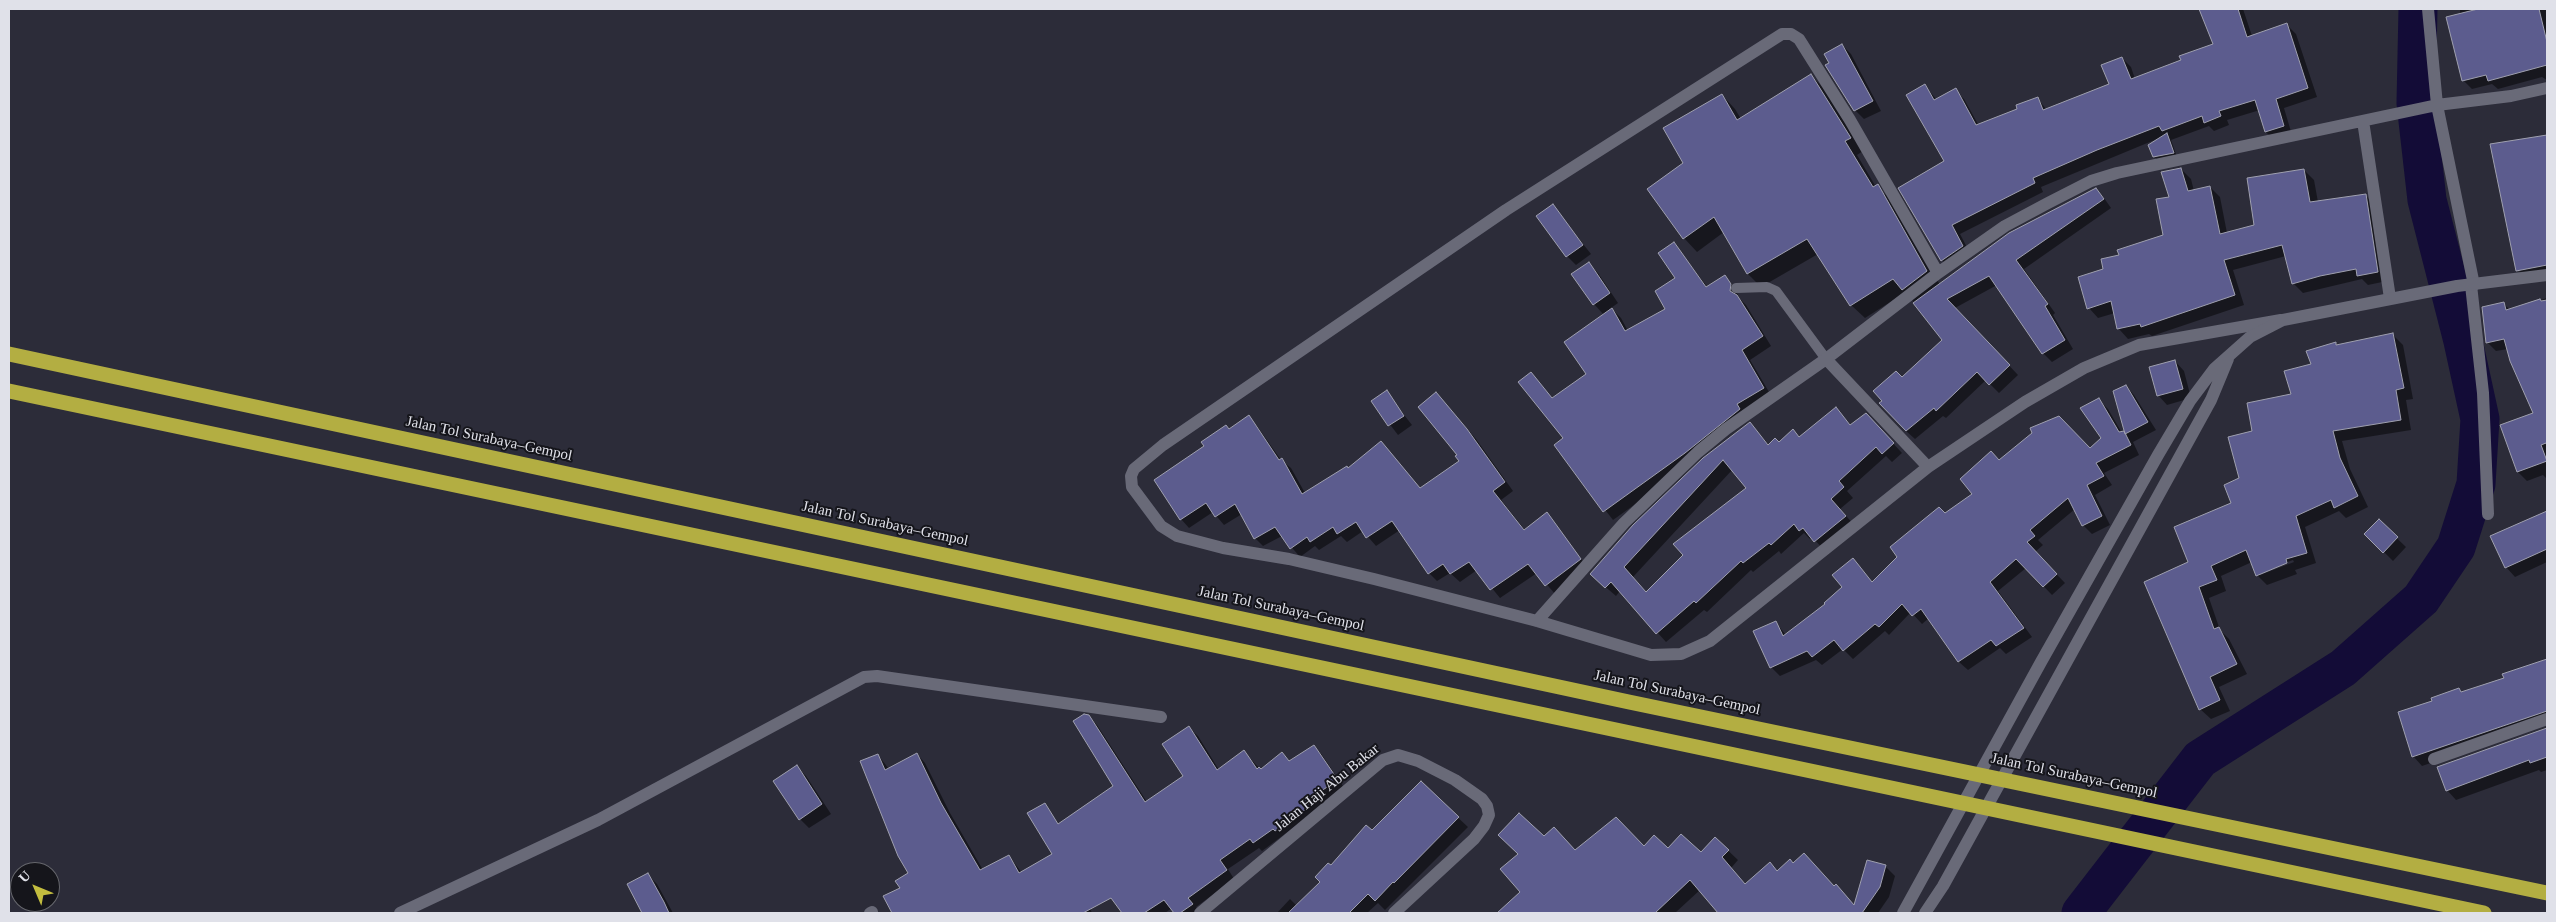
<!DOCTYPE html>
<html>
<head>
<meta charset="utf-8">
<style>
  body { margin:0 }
  #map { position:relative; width:2556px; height:922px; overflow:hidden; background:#2c2c39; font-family:Georgia,serif }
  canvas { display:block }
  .frame { position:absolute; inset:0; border:10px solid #e0e1e9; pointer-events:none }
  .north { position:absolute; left:10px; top:862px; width:50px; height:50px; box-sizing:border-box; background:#15151b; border:1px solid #66676d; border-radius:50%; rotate:315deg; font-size:14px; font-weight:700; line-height:20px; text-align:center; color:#e0e1e9 }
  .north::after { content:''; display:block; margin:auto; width:18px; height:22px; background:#c3bd3f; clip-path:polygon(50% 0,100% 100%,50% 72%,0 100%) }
</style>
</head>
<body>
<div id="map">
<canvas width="2556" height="922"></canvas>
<div class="frame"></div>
<div class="north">U</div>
</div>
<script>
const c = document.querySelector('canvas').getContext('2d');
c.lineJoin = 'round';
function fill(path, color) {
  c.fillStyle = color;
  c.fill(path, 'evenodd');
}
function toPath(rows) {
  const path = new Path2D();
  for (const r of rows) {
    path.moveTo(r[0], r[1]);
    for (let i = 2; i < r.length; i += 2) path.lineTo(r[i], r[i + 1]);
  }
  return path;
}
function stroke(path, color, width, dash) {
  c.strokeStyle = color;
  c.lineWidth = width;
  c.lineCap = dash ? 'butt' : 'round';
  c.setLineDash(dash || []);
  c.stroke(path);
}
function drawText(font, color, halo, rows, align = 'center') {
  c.font = font + ' Georgia,serif';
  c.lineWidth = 4;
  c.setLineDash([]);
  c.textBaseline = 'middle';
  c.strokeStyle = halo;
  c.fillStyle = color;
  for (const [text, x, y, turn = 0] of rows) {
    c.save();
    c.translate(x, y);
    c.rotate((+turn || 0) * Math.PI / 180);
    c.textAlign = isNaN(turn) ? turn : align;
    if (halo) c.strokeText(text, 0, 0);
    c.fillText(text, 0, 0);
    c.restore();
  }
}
fill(toPath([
  [2205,9,2243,9,2252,36,2287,25,2296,34,2317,97,2284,108,2292,135,2275,141,2266,132,2260,110,2227,120,2229,125,2214,131,2209,126,2171,140,2177,157,2158,161,2154,156,2157,139,2041,187,2043,192,1960,234,1971,255,1951,269,1942,260,1946,161,1925,86,1937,100,1955,90,1964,99,1979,126,2019,109,2037,98,2047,110,2110,85,2122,58,2131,67,2135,79,2182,61,2215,45,2201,10],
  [2460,9,2547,9,2547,80,2542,77,2498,89,2492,84,2472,89,2463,80],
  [1842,45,1851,54,1881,111,1864,119,1855,110,1830,63],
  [1811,75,1824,89,1863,151,1857,155,1876,187,1891,199,1940,285,2095,190,2104,198,2111,208,2024,269,2055,313,2053,315,2073,349,2052,362,2043,353,1997,285,1955,308,2018,375,1999,393,1986,380,1946,418,1943,416,1915,439,1906,431,1902,379,1943,340,1906,292,1865,318,1851,305,1818,254,1761,287,1748,274,1724,232,1697,252,1684,238,1649,189,1685,164,1722,95,1735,109,1741,119],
  [2547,136,2547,277,2528,280,2518,270,2491,145],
  [2181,169,2191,179,2194,191,2210,187,2220,197,2227,233,2256,225,2304,170,2314,180,2318,202,2365,195,2375,205,2387,281,2368,285,2362,279,2303,293,2293,283,2286,256,2233,270,2244,305,2152,336,2149,334,2128,339,2119,329,2115,313,2098,318,2089,308,2105,270,2121,256,2165,236,2170,197],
  [1553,206,1591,254,1576,265,1567,256],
  [1674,243,1708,288,1725,277,1734,286,1739,298,1746,305,1771,346,1750,360,1772,397,1694,462,1613,520,1555,445,1565,438,1540,383,1553,399,1587,374,1604,315,1594,304,1589,264,1598,273,1618,303,1611,308,1621,318,1628,331,1667,309,1677,278],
  [2547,298,2547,479,2543,475,2527,481,2518,472,2535,414,2508,349,2496,351,2487,342,2503,303,2510,310],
  [2393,335,2403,345,2413,399,2406,400,2411,430,2342,441,2350,469,2368,507,2346,518,2339,511,2305,527,2316,563,2295,570,2297,574,2267,585,2257,575,2252,562,2221,576,2226,591,2209,598,2220,630,2229,639,2247,674,2219,687,2230,711,2211,719,2200,709,2190,563,2233,503,2253,432,2292,395,2312,365,2335,343,2338,346],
  [2293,560,2294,562,2260,575,2260,572],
  [2175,361,2184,371,2191,398,2167,405,2158,395],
  [2126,386,2134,395,2156,430,2133,442,2139,455,2104,473,2112,485,2095,495,2110,525,2092,534,2083,525,2075,509,2038,540,2043,545,2035,552,2065,583,2052,595,2026,568,1998,591,2032,637,2006,654,2000,648,1968,670,1959,662,1929,618,1922,624,1911,612,1889,635,1885,631,1853,659,1843,649,1822,665,1816,660,1780,676,1771,667,1776,623,1786,635,1827,604,1843,587,1853,560,1873,583,1945,514,1974,494,1999,461,2090,449,2103,439,2099,400,2108,409,2122,433,2127,436,2114,392],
  [1386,392,1412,425,1398,435,1372,401],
  [1436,394,1476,439,1513,491,1501,500,1525,530,1546,514,1588,568,1555,594,1537,573,1500,598,1477,570,1460,582,1450,573,1437,581,1429,573,1400,530,1376,546,1363,531,1347,542,1341,536,1319,550,1315,546,1300,557,1282,536,1263,546,1255,538,1242,514,1224,525,1213,512,1189,528,1181,519,1229,430,1249,417,1257,426,1281,460,1291,468,1305,493,1348,470,1381,443,1421,489,1461,462],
  [1836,409,1852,426,1876,425,1902,453,1892,462,1886,456,1847,491,1853,498,1840,509,1855,526,1825,551,1812,537,1810,539,1804,533,1781,554,1779,551,1753,572,1751,570,1707,612,1704,610,1666,642,1620,591,1616,596,1601,583,1750,423,1769,445,1800,438],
  [1733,469,1748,489,1647,593,1633,577],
  [2543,514,2547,518,2547,562,2515,577,2506,567],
  [2379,521,2406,547,2393,561,2366,534],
  [2547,660,2547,723,2422,766,2413,756,2434,702,2459,689,2463,693,2505,678,2504,675],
  [1088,716,1097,725,1147,802,1185,777,1189,728,1198,736,1219,770,1244,752,1261,770,1290,762,1314,746,1322,755,1345,789,1262,851,1259,848,1228,869,1234,879,1196,907,1200,913,1176,913,1172,908,1165,913,1124,913,1062,823,1115,786],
  [2547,729,2547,770,2541,772,2539,770,2456,800,2447,790,2438,767],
  [917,754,925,763,950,813,983,870,1009,856,1022,873,1069,859,1092,913,893,913,885,897,901,889,910,873,878,755,889,769],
  [797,767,806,776,831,814,809,828,800,819],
  [1421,783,1468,827,1385,910,1378,903,1367,913,1277,913,1290,899,1297,906,1322,882,1331,867,1372,832],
  [1544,838,1575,852,1644,847,1701,854,1716,839,1738,860,1731,868,1746,885,1793,864,1834,887,1855,906,1885,866,1895,876,1889,897,1878,913,1720,913,1700,890,1675,913,1501,913,1521,892],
  [648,875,657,884,673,913,643,913,628,885]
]), '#0007');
stroke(toPath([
  [2081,913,2200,759,2343,668,2421,599,2456,547,2476,484,2480,419,2463,341,2427,200,2416,103,2418,9]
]), '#130c37', 39);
const building = toPath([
  [2199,9,2238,9,2247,37,2287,23,2308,88,2276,99,2284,126,2265,132,2255,100,2219,111,2221,116,2204,123,2202,116,2162,131,2159,126,2097,150,2033,178,2035,183,1952,225,1963,246,1941,261,1898,188,1944,161,1906,95,1925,84,1934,100,1956,88,1976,125,2017,109,2016,105,2038,97,2043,110,2109,84,2101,65,2122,57,2131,79,2181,60,2179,56,2213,44,2199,9],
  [2478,9,2539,9,2547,42,2547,65,2488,81,2486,75,2462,81,2446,17,2478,9],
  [1842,44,1873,101,1854,111,1825,65,1829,63,1824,54,1842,44],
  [1811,74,1851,138,1845,141,1873,187,1878,184,1927,271,1902,290,1893,279,1850,306,1807,239,1747,274,1714,217,1683,239,1647,189,1683,163,1663,128,1722,94,1737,120,1811,74],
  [2167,133,2174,153,2153,157,2148,145,2167,133],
  [2547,135,2547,265,2516,271,2490,144,2547,135],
  [2181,168,2188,191,2210,186,2220,234,2254,225,2247,178,2304,169,2310,202,2366,194,2378,272,2357,276,2356,269,2320,276,2292,284,2282,245,2224,260,2235,295,2141,327,2140,324,2117,329,2111,301,2087,309,2078,277,2103,269,2101,259,2119,255,2117,250,2163,235,2156,199,2169,197,2161,172,2181,168],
  [2096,188,2104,199,2016,260,2048,304,2045,306,2065,340,2042,354,1989,276,1947,299,2010,365,1989,385,1977,372,1936,411,1934,408,1906,431,1879,403,1882,401,1873,391,1896,371,1902,377,1942,340,1913,303,2009,233,2096,188],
  [1553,204,1583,245,1566,257,1536,216,1553,204],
  [1674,242,1706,287,1725,275,1731,284,1730,291,1737,295,1763,336,1742,350,1764,388,1737,404,1740,409,1685,453,1603,512,1554,445,1563,438,1518,382,1531,372,1552,398,1586,374,1564,342,1612,308,1625,331,1665,309,1655,291,1675,278,1658,253,1674,242],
  [1589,262,1610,293,1593,305,1571,274,1589,262],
  [2540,299,2541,301,2547,300,2547,446,2546,443,2541,445,2547,461,2517,472,2500,425,2533,413,2510,361,2504,339,2486,343,2482,307,2504,302,2506,310,2540,299],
  [2393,333,2404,388,2396,390,2401,420,2333,431,2340,458,2358,496,2334,508,2331,500,2296,516,2307,553,2286,559,2287,563,2256,576,2246,550,2211,566,2217,580,2199,587,2214,629,2219,627,2237,664,2210,677,2220,700,2199,710,2144,582,2188,562,2174,527,2231,503,2224,485,2239,478,2228,437,2252,431,2247,403,2291,394,2284,371,2311,364,2306,351,2336,342,2336,345,2393,333],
  [2175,360,2183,389,2157,396,2149,367,2175,360],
  [2126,385,2148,422,2125,434,2113,391,2126,385],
  [1387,390,1404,416,1388,426,1371,401,1387,390],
  [1436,392,1467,429,1505,482,1493,491,1524,530,1547,512,1581,559,1545,586,1528,564,1490,590,1469,562,1450,574,1443,564,1428,574,1392,521,1366,538,1356,522,1337,534,1333,527,1310,542,1307,537,1290,549,1275,527,1254,539,1235,504,1215,517,1206,503,1180,520,1154,480,1204,446,1201,442,1226,425,1229,429,1249,415,1279,460,1282,458,1302,494,1347,466,1348,468,1381,441,1420,488,1459,461,1455,456,1457,455,1418,407,1436,392],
  [2099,398,2119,432,2124,431,2131,445,2096,463,2104,476,2087,485,2102,516,2082,526,2068,498,2030,530,2035,536,2027,542,2057,574,2043,587,2016,559,1990,582,2024,628,1996,646,1991,640,1958,662,1921,609,1912,616,1902,604,1879,627,1875,624,1843,651,1834,640,1812,657,1807,651,1770,668,1753,631,1776,621,1783,636,1825,604,1824,603,1842,587,1832,575,1853,558,1872,582,1897,557,1890,547,1939,507,1945,513,1972,494,1960,479,1991,451,1999,460,2032,433,2030,428,2059,416,2090,448,2101,438,2080,408,2099,398],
  [1836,407,1850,425,1866,413,1894,443,1882,454,1876,447,1839,481,1844,487,1831,499,1846,516,1814,542,1803,528,1799,531,1794,524,1771,545,1769,543,1743,563,1741,561,1696,603,1694,601,1656,634,1611,582,1605,588,1590,574,1633,525,1703,458,1750,422,1768,445,1775,438,1779,442,1793,429,1799,437,1836,407],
  [1723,460,1746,488,1673,544,1683,555,1646,592,1624,567,1723,460],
  [2547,511,2547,549,2505,568,2490,536,2547,511],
  [2379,519,2398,537,2383,553,2364,534,2379,519],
  [2547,659,2547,711,2412,757,2398,712,2432,701,2431,698,2459,688,2461,692,2504,678,2502,674,2547,659],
  [1084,714,1089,715,1145,802,1183,776,1162,744,1189,726,1217,770,1244,750,1257,769,1259,767,1261,769,1282,752,1289,761,1314,745,1338,780,1315,795,1318,800,1293,819,1275,831,1273,829,1253,843,1250,839,1220,860,1227,870,1188,898,1193,904,1180,913,1174,913,1164,900,1144,913,1122,913,1111,898,1083,913,892,913,883,896,900,888,895,881,908,873,898,856,860,761,878,754,885,770,917,753,941,803,980,870,1009,855,1019,873,1052,854,1027,813,1045,803,1058,824,1113,786,1073,721,1084,714],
  [2547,728,2547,757,2530,763,2529,760,2446,791,2437,767,2547,728],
  [797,765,822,804,799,820,773,781,797,765],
  [1421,781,1459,817,1394,883,1393,882,1375,901,1368,894,1349,913,1288,913,1320,882,1315,877,1328,863,1331,865,1366,825,1372,830,1421,781],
  [1519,813,1544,836,1554,827,1575,850,1616,817,1644,846,1654,835,1668,848,1681,834,1701,852,1715,837,1729,850,1722,857,1745,884,1770,862,1777,871,1790,859,1793,863,1804,853,1834,886,1836,884,1854,905,1867,860,1886,865,1880,887,1862,913,1718,913,1690,880,1655,913,1497,913,1520,892,1500,869,1518,854,1498,835,1519,813],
  [648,873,664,902,669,913,642,913,627,884,648,873]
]);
fill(building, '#5c5c8e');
stroke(building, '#9fa0af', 1);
stroke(toPath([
  [1736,288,1767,287,1776,291,1826,359]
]), '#696a78', 10);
stroke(toPath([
  [2428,9,2437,105,2474,285],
  [2363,121,2390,298],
  [1938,273,1850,120,1799,39,1791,34,1782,34,1506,210,1163,445,1134,469,1131,476,1132,487,1161,526,1177,536,1223,548,1289,559,1374,579,1537,621,1651,655,1681,654,1710,641,1928,467,2025,402,2084,368,2139,345,2281,320],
  [2471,285,2483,393,2488,514],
  [1826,359,1928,467],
  [1537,621,1624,523,1698,452,1726,429,1826,359,1938,273,2005,226,2048,203,2091,181,2117,173,2437,105,2511,96,2547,88],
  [2434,759,2547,719],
  [400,913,598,820,864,677,877,676,1161,717],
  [870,913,872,912],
  [1200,913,1383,760,1398,755,1418,761,1455,780,1482,799,1487,806,1489,815,1484,826,1474,839,1394,913]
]), '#696a78', 12);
stroke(toPath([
  [1903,913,2041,662,2158,455,2190,401,2214,369,2250,337,2283,320,2457,286,2547,275],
  [1925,913,1943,886,2211,400,2228,359]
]), '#696a78', 12);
stroke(toPath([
  [9,354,1629,702,2547,893],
  [9,391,2484,913]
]), '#b3ae42', 15);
drawText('15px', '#e0e1e9', '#15151b', [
  ["Jalan Tol Surabaya–Gempol",489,439,12],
  ["Jalan Tol Surabaya–Gempol",885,524,12],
  ["Jalan Tol Surabaya–Gempol",1281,609,12],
  ["Jalan Tol Surabaya–Gempol",1677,693,12],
  ["Jalan Tol Surabaya–Gempol",2074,776,12],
  ["Jalan Haji Abu Bakar",1327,788,-39]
]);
</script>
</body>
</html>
